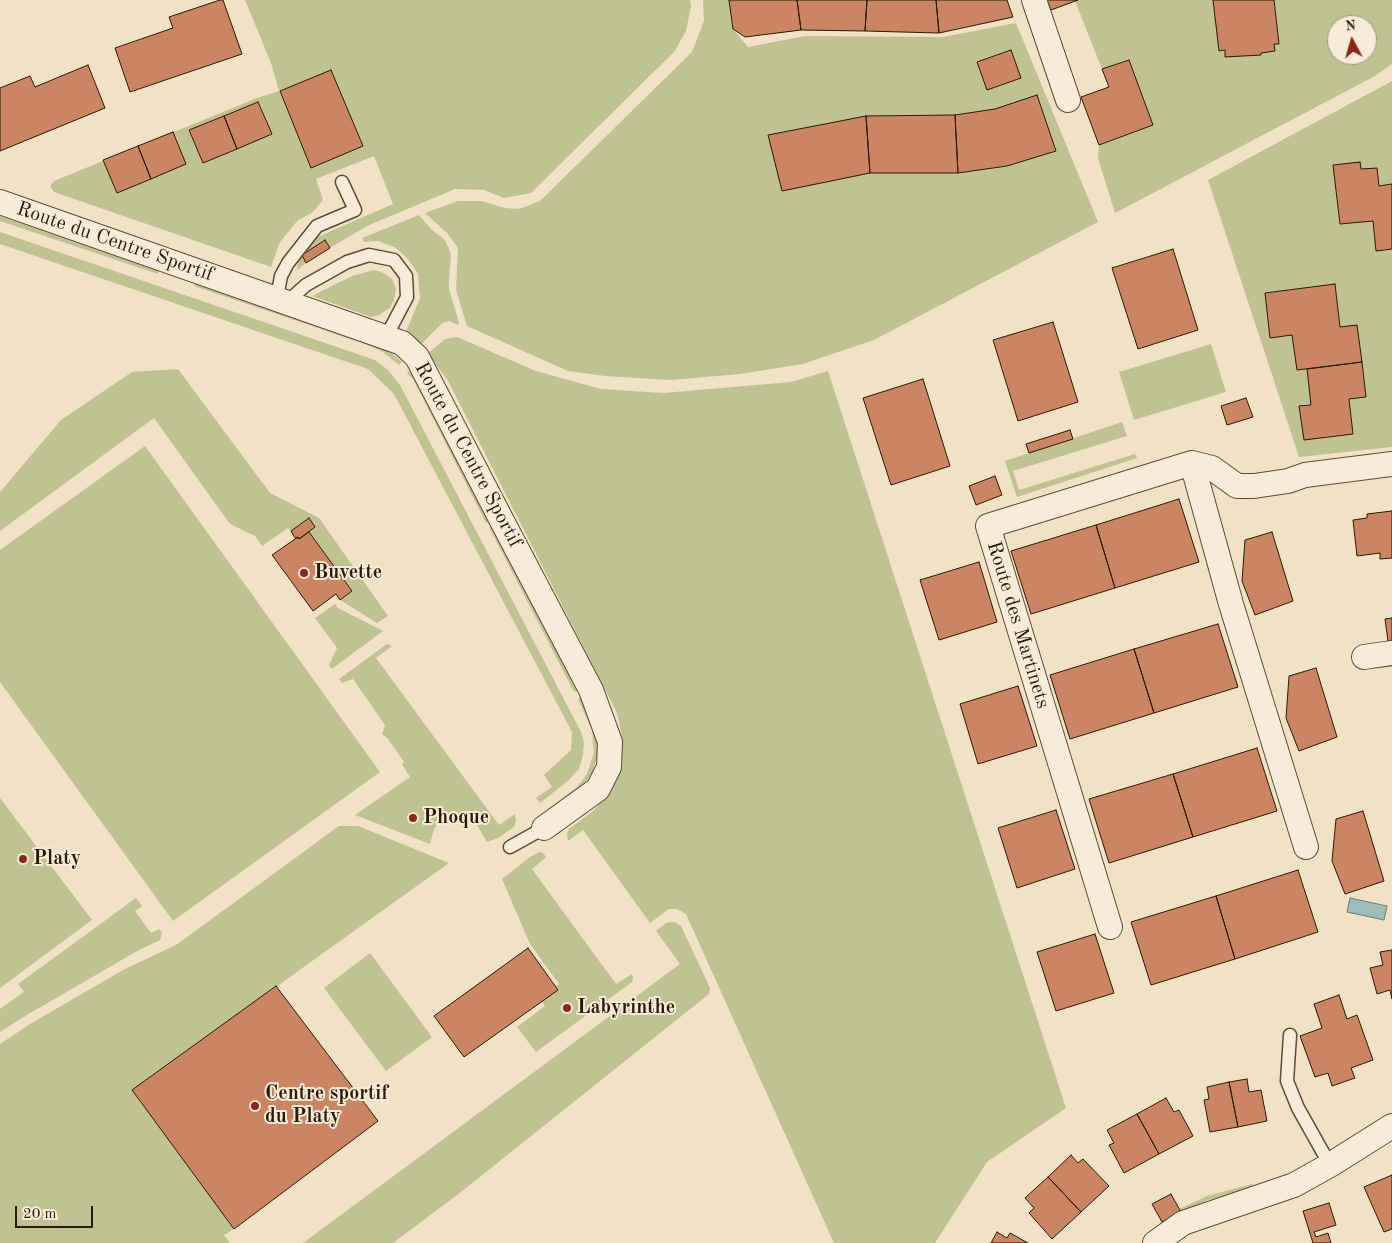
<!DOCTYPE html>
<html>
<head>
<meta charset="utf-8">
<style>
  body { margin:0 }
  #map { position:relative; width:1392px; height:1243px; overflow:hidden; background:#f2e2c5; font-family:"Old Standard TT",serif }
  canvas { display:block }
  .north { position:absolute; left:1327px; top:15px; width:50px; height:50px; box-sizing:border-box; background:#f7ecd9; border:1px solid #a59883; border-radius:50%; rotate:354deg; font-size:14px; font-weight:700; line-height:20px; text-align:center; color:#2a1a03 }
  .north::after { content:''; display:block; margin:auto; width:18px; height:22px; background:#8f2418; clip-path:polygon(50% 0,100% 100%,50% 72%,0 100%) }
  .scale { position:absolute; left:15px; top:1206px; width:78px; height:22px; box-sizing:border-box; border:2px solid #2a1a03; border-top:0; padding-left:6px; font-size:15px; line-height:18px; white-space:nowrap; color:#2a1a03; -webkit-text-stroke:4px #f7ecd9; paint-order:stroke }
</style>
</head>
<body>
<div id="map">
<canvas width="1392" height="1243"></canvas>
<div class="north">N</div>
<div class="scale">20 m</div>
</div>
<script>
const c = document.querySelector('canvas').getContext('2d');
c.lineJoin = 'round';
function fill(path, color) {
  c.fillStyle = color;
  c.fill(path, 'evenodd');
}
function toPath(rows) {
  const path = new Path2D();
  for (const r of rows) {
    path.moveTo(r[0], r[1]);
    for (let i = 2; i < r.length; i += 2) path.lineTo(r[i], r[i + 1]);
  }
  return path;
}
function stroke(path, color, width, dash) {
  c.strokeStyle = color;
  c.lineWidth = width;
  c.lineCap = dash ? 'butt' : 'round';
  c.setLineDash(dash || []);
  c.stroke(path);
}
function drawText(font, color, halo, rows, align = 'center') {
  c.font = font + ' "Old Standard TT",serif';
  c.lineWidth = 4;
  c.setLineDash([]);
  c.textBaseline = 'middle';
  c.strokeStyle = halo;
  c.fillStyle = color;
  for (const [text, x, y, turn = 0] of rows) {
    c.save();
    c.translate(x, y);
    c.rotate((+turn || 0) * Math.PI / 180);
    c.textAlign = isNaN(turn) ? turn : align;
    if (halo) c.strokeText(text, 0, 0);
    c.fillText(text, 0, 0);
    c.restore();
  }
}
fill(toPath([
  [245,0,690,0,691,6,686,31,674,52,531,193,504,198,484,190,455,189,367,226,330,248,325,240,302,255,306,263,297,270,299,258,313,239,393,204,374,156,316,179,323,200,312,213,298,220,280,242,271,267,54,192,50,186,54,181,257,98,279,91,271,63],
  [331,70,311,167,280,92],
  [703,0,729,0,733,29,748,47,805,36,943,37,1016,23,1098,222,874,340,803,364,740,374,671,380,605,376,568,371,467,326,456,290,458,248,447,233,425,213,458,201,482,201,505,208,519,209,540,201,692,52,704,21],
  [1078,0,1392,0,1392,64,1375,76,1115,213,1098,158,1099,145,1152,125,1129,59,1102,69,1075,1],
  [1337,25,1367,25,1367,55,1337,55],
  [1392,81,1392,447,1299,457,1208,180],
  [419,215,431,229,445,240,451,254,449,278,449,289,459,323,458,325,449,321,442,323,419,347,405,334,420,298,418,274,408,259,396,248,379,241,364,242,362,238],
  [0,216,160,269,158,274,0,221],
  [0,232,375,360,388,370,400,385,581,732,584,743,583,755,579,769,569,780,540,803,536,798,552,787,544,775,571,750,572,732,394,394,368,369,0,244],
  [374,270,384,273,392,279,396,289,394,300,390,308,379,315,371,317,312,296,352,276],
  [196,282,385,348,402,362,399,365,383,352,368,345,194,286],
  [457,337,536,371,601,389,663,393,791,382,828,371,1066,1108,987,1162,935,1243,834,1243,686,914,677,909,669,909,650,923,583,830,568,841,567,834,569,829,593,811,608,794,620,767,622,737,617,713,447,379,427,354,445,339],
  [1211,344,1226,392,1134,420,1119,372],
  [178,369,270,493,319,518,388,616,377,623,340,600,352,590,309,532,309,518,291,531,288,528,262,546,255,536,230,524,154,418,0,531,0,492,61,420,132,372],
  [409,371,415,377,490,521,486,523,413,379,407,373],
  [1122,422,1127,436,1013,471,1019,490,1135,454,1137,458,1017,497,1005,461],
  [145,446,380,772,173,921,0,682,0,550],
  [492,526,578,690,574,692,489,527],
  [335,604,338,608,383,631,333,668,331,668,329,665,337,648,315,618],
  [387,644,392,646,376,658,499,825,515,814,516,821,514,827,498,838,487,842,471,815,455,814,441,819,434,829,430,844,355,815,410,777,402,764,404,762,388,739,382,734,385,725,353,679,342,683,339,679],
  [581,698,597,729,599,753,591,775,579,791,549,812,547,810,577,787,587,774,594,753,592,730,578,699],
  [0,798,92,920,0,988],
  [339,826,358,826,449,863,132,1090,234,1229,224,1235,230,1243,0,1243,0,1044,30,1024,123,970,176,945],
  [539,852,543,853,546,857,532,869,616,984,632,974,633,977,632,982,536,1052,517,1027,545,1006,540,999,559,984,530,944,502,879,530,857],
  [136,898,142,906,135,911,151,933,159,929,162,932,160,940,139,950,25,1016,0,1032,0,1009,24,992,18,984],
  [674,922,681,926,710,988,709,994,461,1192,393,1243,303,1243,680,964,656,931,666,923],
  [370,953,432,1037,386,1071,324,988],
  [1252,1184,1254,1186,1251,1189,1208,1200,1181,1212,1179,1209,1207,1196]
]), '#bfc291');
const water = toPath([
  [1350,898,1387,906,1384,920,1347,912,1350,898]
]);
fill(water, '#9cbdb9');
stroke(water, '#6e7c70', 1);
const building = toPath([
  [220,0,223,0,242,54,130,92,115,48,173,28,169,17,220,0],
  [729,0,797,0,801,30,745,37,733,29,729,0],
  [797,0,867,0,865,31,801,30,797,0],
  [867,0,936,0,939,33,865,31,867,0],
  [936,0,1007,0,1013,17,939,33,936,0],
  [1047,0,1078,0,1051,10,1047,0],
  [1213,0,1274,0,1279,44,1274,44,1275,51,1261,53,1261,55,1225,57,1225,50,1219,51,1213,0],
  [1011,50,1021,78,987,90,977,62,1011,50],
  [1129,60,1153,125,1099,145,1081,97,1109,87,1102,69,1129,60],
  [88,65,105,108,0,151,0,88,30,76,35,87,88,65],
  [331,70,363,146,311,168,280,91,331,70],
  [1037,95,1056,151,1007,166,958,173,955,115,995,109,1037,95],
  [258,102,272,134,237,149,224,116,258,102],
  [955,115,958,173,870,173,866,116,955,115],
  [224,116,237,149,203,163,189,130,224,116],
  [866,116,870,173,782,191,768,135,866,116],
  [173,132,186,164,151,179,138,146,173,132],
  [138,146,151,179,117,193,103,160,138,146],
  [1360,162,1361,169,1377,168,1379,186,1392,184,1392,249,1376,251,1373,221,1340,224,1333,165,1360,162],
  [325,240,330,248,306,263,302,255,325,240],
  [1173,249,1198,330,1138,349,1112,268,1173,249],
  [1335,284,1340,327,1357,325,1362,362,1297,370,1292,335,1270,338,1265,293,1335,284],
  [1053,322,1078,402,1018,421,993,340,1053,322],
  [1362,362,1366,397,1349,399,1353,434,1304,440,1299,406,1311,405,1307,369,1362,362],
  [923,379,950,466,891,485,863,398,923,379],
  [1246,398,1253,417,1227,425,1221,406,1246,398],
  [1070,430,1073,439,1029,453,1026,444,1070,430],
  [995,476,1002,495,976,505,969,486,995,476],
  [1179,499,1199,562,1115,588,1096,525,1179,499],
  [1392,511,1392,558,1380,559,1380,553,1357,556,1353,520,1367,518,1367,514,1392,511],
  [309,518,315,527,299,539,298,537,295,538,291,531,309,518],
  [1096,525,1115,588,1031,614,1011,551,1096,525],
  [309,532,352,591,340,600,336,594,313,611,272,555,298,537,299,539,309,532],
  [1272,532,1293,601,1255,615,1242,581,1245,540,1272,532],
  [979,562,997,622,939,640,920,580,979,562],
  [1392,618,1392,641,1388,641,1385,619,1392,618],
  [1218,624,1238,687,1154,713,1134,649,1218,624],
  [1134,649,1154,713,1070,739,1050,675,1134,649],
  [1316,668,1337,737,1299,751,1286,718,1289,676,1316,668],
  [1018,686,1037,746,978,764,960,704,1018,686],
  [1257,748,1277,811,1193,837,1173,774,1257,748],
  [1173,774,1193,837,1109,863,1089,799,1173,774],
  [1056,810,1075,869,1017,888,998,828,1056,810],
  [1363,811,1384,881,1345,894,1332,861,1336,819,1363,811],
  [1298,870,1318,932,1235,959,1216,896,1298,870],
  [1216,896,1235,959,1151,985,1131,922,1216,896],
  [1095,934,1114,993,1056,1011,1037,952,1095,934],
  [528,948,558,990,464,1057,434,1016,528,948],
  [1392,950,1392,999,1390,990,1377,994,1370,968,1383,965,1380,952,1392,950],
  [276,986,378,1121,234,1229,132,1090,276,986],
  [1339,995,1347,1019,1357,1015,1373,1060,1351,1068,1355,1078,1332,1086,1328,1073,1315,1077,1300,1036,1322,1028,1314,1004,1339,995],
  [1247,1079,1249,1092,1261,1090,1267,1121,1238,1127,1229,1082,1247,1079],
  [1229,1082,1238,1127,1210,1132,1204,1100,1209,1099,1207,1087,1229,1082],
  [1166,1098,1174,1112,1179,1110,1193,1136,1159,1154,1137,1114,1166,1098],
  [1137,1114,1159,1154,1124,1173,1109,1145,1114,1143,1107,1130,1137,1114],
  [1071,1155,1078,1163,1083,1159,1109,1186,1081,1212,1048,1177,1071,1155],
  [1392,1175,1392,1229,1384,1232,1364,1187,1392,1175],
  [1048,1177,1081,1212,1052,1239,1029,1213,1034,1208,1025,1198,1048,1177],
  [1171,1194,1181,1212,1162,1222,1152,1204,1171,1194],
  [1329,1203,1336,1225,1314,1232,1316,1237,1328,1233,1331,1243,1313,1243,1303,1211,1329,1203],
  [997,1232,1007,1238,1010,1233,1028,1243,991,1243,997,1232]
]);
fill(building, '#cc8562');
stroke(building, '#2a1a03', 1);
const service = toPath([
  [277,298,281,276,288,263,317,226,355,210,342,182],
  [287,302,306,285,347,262,369,255,394,260,406,276,407,297,386,337],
  [510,847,544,828],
  [1290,1035,1287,1081,1298,1108,1330,1165]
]);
const minor = toPath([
  [1034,0,1068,100],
  [0,202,402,343,417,357,501,519,591,690,610,742,609,767,598,789,544,828],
  [1192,463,1231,604,1306,847],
  [1364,657,1392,653],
  [1110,927,988,526,1192,463,1212,468,1237,486,1254,486,1288,481,1305,475,1392,464],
  [1155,1243,1183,1223,1294,1185,1330,1165,1392,1126]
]);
stroke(service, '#5c4c34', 15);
stroke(minor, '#5c4c34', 26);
stroke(service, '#f7ecd9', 12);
stroke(minor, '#f7ecd9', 24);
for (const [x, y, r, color] of [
  [304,573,5,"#8f2418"],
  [413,818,5,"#8f2418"],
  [23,859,5,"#8f2418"],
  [567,1008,5,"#8f2418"],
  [255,1106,5,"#8f2418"]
]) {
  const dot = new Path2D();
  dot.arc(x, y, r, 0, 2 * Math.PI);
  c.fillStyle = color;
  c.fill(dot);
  stroke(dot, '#f7ecd9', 2);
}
drawText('20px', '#2a1a03', '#f7ecd9', [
  ["Route du Centre Sportif",115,242,19],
  ["Route du Centre Sportif",468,455,62],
  ["Route des Martinets",1018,625,73]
]);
drawText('bold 20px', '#2a1a03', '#f7ecd9', [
  ["Buvette",314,573],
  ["Phoque",423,818],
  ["Platy",33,859],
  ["Labyrinthe",577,1008],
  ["Centre sportif",265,1094],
  ["du Platy",265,1117]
], 'left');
</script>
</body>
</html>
